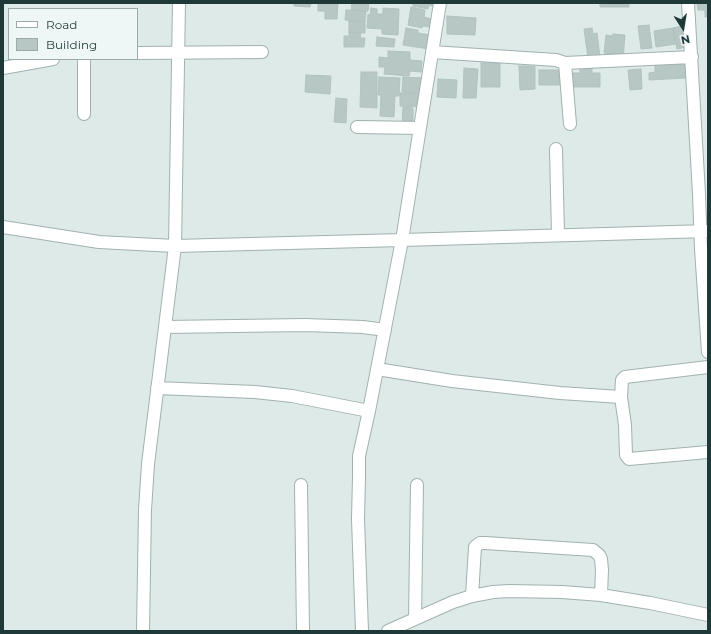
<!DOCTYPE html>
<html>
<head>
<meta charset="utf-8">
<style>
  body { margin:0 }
  #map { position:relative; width:711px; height:634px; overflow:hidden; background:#ddeae8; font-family:Montserrat,sans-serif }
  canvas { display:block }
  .frame { position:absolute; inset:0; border:4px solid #1f3939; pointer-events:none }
  .legend { position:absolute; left:8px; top:8px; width:130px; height:52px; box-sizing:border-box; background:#eef7f5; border:1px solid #9babaa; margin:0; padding:5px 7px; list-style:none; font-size:12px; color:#1f3939 }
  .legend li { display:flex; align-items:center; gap:8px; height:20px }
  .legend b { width:20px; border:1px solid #9babaa }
  .north { position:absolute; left:663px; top:8px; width:40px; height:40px; -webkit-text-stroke:3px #eef7f5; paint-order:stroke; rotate:168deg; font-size:11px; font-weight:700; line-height:16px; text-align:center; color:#1f3939 }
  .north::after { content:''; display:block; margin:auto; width:14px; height:18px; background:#1f3939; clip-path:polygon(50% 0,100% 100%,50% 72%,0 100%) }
</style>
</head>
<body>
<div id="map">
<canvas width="711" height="634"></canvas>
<div class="frame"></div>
<ul class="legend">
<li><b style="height:5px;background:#fff"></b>Road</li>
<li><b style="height:11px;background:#b6c7c4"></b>Building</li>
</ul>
<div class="north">N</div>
</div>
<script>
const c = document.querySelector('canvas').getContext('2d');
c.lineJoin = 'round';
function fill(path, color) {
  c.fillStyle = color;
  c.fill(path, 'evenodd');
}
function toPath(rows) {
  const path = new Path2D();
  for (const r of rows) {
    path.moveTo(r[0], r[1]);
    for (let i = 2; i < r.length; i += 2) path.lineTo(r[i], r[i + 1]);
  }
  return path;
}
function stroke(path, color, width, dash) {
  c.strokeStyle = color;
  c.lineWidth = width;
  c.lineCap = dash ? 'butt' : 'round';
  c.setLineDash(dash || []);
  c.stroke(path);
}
const building = toPath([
  [294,3,311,3,310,7,294,6,294,3],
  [318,3,338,3,337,19,325,19,325,11,318,11,318,3],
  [352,3,369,3,368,11,351,10,352,3],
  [413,3,434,3,433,6,429,5,428,9,413,6,413,3],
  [600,3,629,3,629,7,600,7,600,3],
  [697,3,708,3,708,17,705,17,705,10,698,10,697,3],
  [411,7,425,10,424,17,432,19,430,27,423,26,422,28,408,25,411,7],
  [371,8,377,9,377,14,383,14,383,8,399,9,398,35,382,34,382,29,367,28,368,14,370,15,371,8],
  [346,10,366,11,365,21,345,20,346,10],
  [447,16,476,18,475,35,447,34,447,16],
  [349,21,365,21,365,33,349,32,349,21],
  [649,25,652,48,641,49,638,26,649,25],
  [682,26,686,47,677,49,673,28,682,26],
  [406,28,418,30,418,33,431,35,429,49,403,45,406,28],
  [592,28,593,34,597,33,600,57,588,58,584,29,592,28],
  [673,28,676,44,656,47,654,31,673,28],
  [349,32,361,33,360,38,365,38,364,47,344,47,344,36,349,36,349,32],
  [613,34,625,35,623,60,611,59,611,54,604,53,606,35,613,36,613,34],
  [377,37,395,39,394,47,376,46,377,37],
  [388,51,410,52,410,60,422,61,421,72,410,71,409,76,384,74,385,67,379,67,379,57,388,58,388,51],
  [686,62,687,78,649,80,649,73,655,72,655,64,686,62],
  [481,63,500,63,500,87,481,87,481,63],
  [519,66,535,66,535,89,520,90,519,66],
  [580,67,592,67,592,73,600,73,600,87,569,87,568,73,580,73,580,67],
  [464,68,478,69,476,98,463,98,464,68],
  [641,69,642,89,630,90,628,70,641,69],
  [539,70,563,70,563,85,539,85,539,70],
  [361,72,377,72,377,108,360,107,361,72],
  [306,75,331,76,330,94,305,92,306,75],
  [379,77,400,78,399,96,395,96,394,117,380,116,381,95,378,95,379,77],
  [403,77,423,78,422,93,402,92,403,77],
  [438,79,457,80,456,98,437,97,438,79],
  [400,93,421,93,420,107,400,106,400,93],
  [336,98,347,99,346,123,334,122,336,98],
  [403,107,413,108,413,126,402,126,403,107]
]);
fill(building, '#b6c7c4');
stroke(building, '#b0c3c1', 1);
const minor = toPath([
  [688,3,699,194,701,249,708,352],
  [432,52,556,60,565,63,692,57],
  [137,53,262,52],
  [565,63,570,124],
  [3,68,53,59],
  [84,114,84,59],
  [357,127,420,128],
  [556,149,558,235],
  [3,227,99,242,175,246,402,240,440,3],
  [165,327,305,325,363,327,385,330],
  [377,369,452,381,560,393,621,397,622,380,625,377,708,367],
  [157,388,255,392,292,396,369,411,402,240,708,231],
  [621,397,625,425,626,455,629,459,708,452],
  [301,485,303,631],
  [472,596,475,547,480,543,485,543,593,550,599,555,601,559,602,570,601,595],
  [415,619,417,485],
  [143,631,145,510,148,464,175,246,179,3],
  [362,631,358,519,359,477,359,456,369,411],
  [388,631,453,602,472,596,493,592,509,591,562,592,601,595,650,603,708,615]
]);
stroke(minor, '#a0b1b0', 14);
stroke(minor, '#fff', 12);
</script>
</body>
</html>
